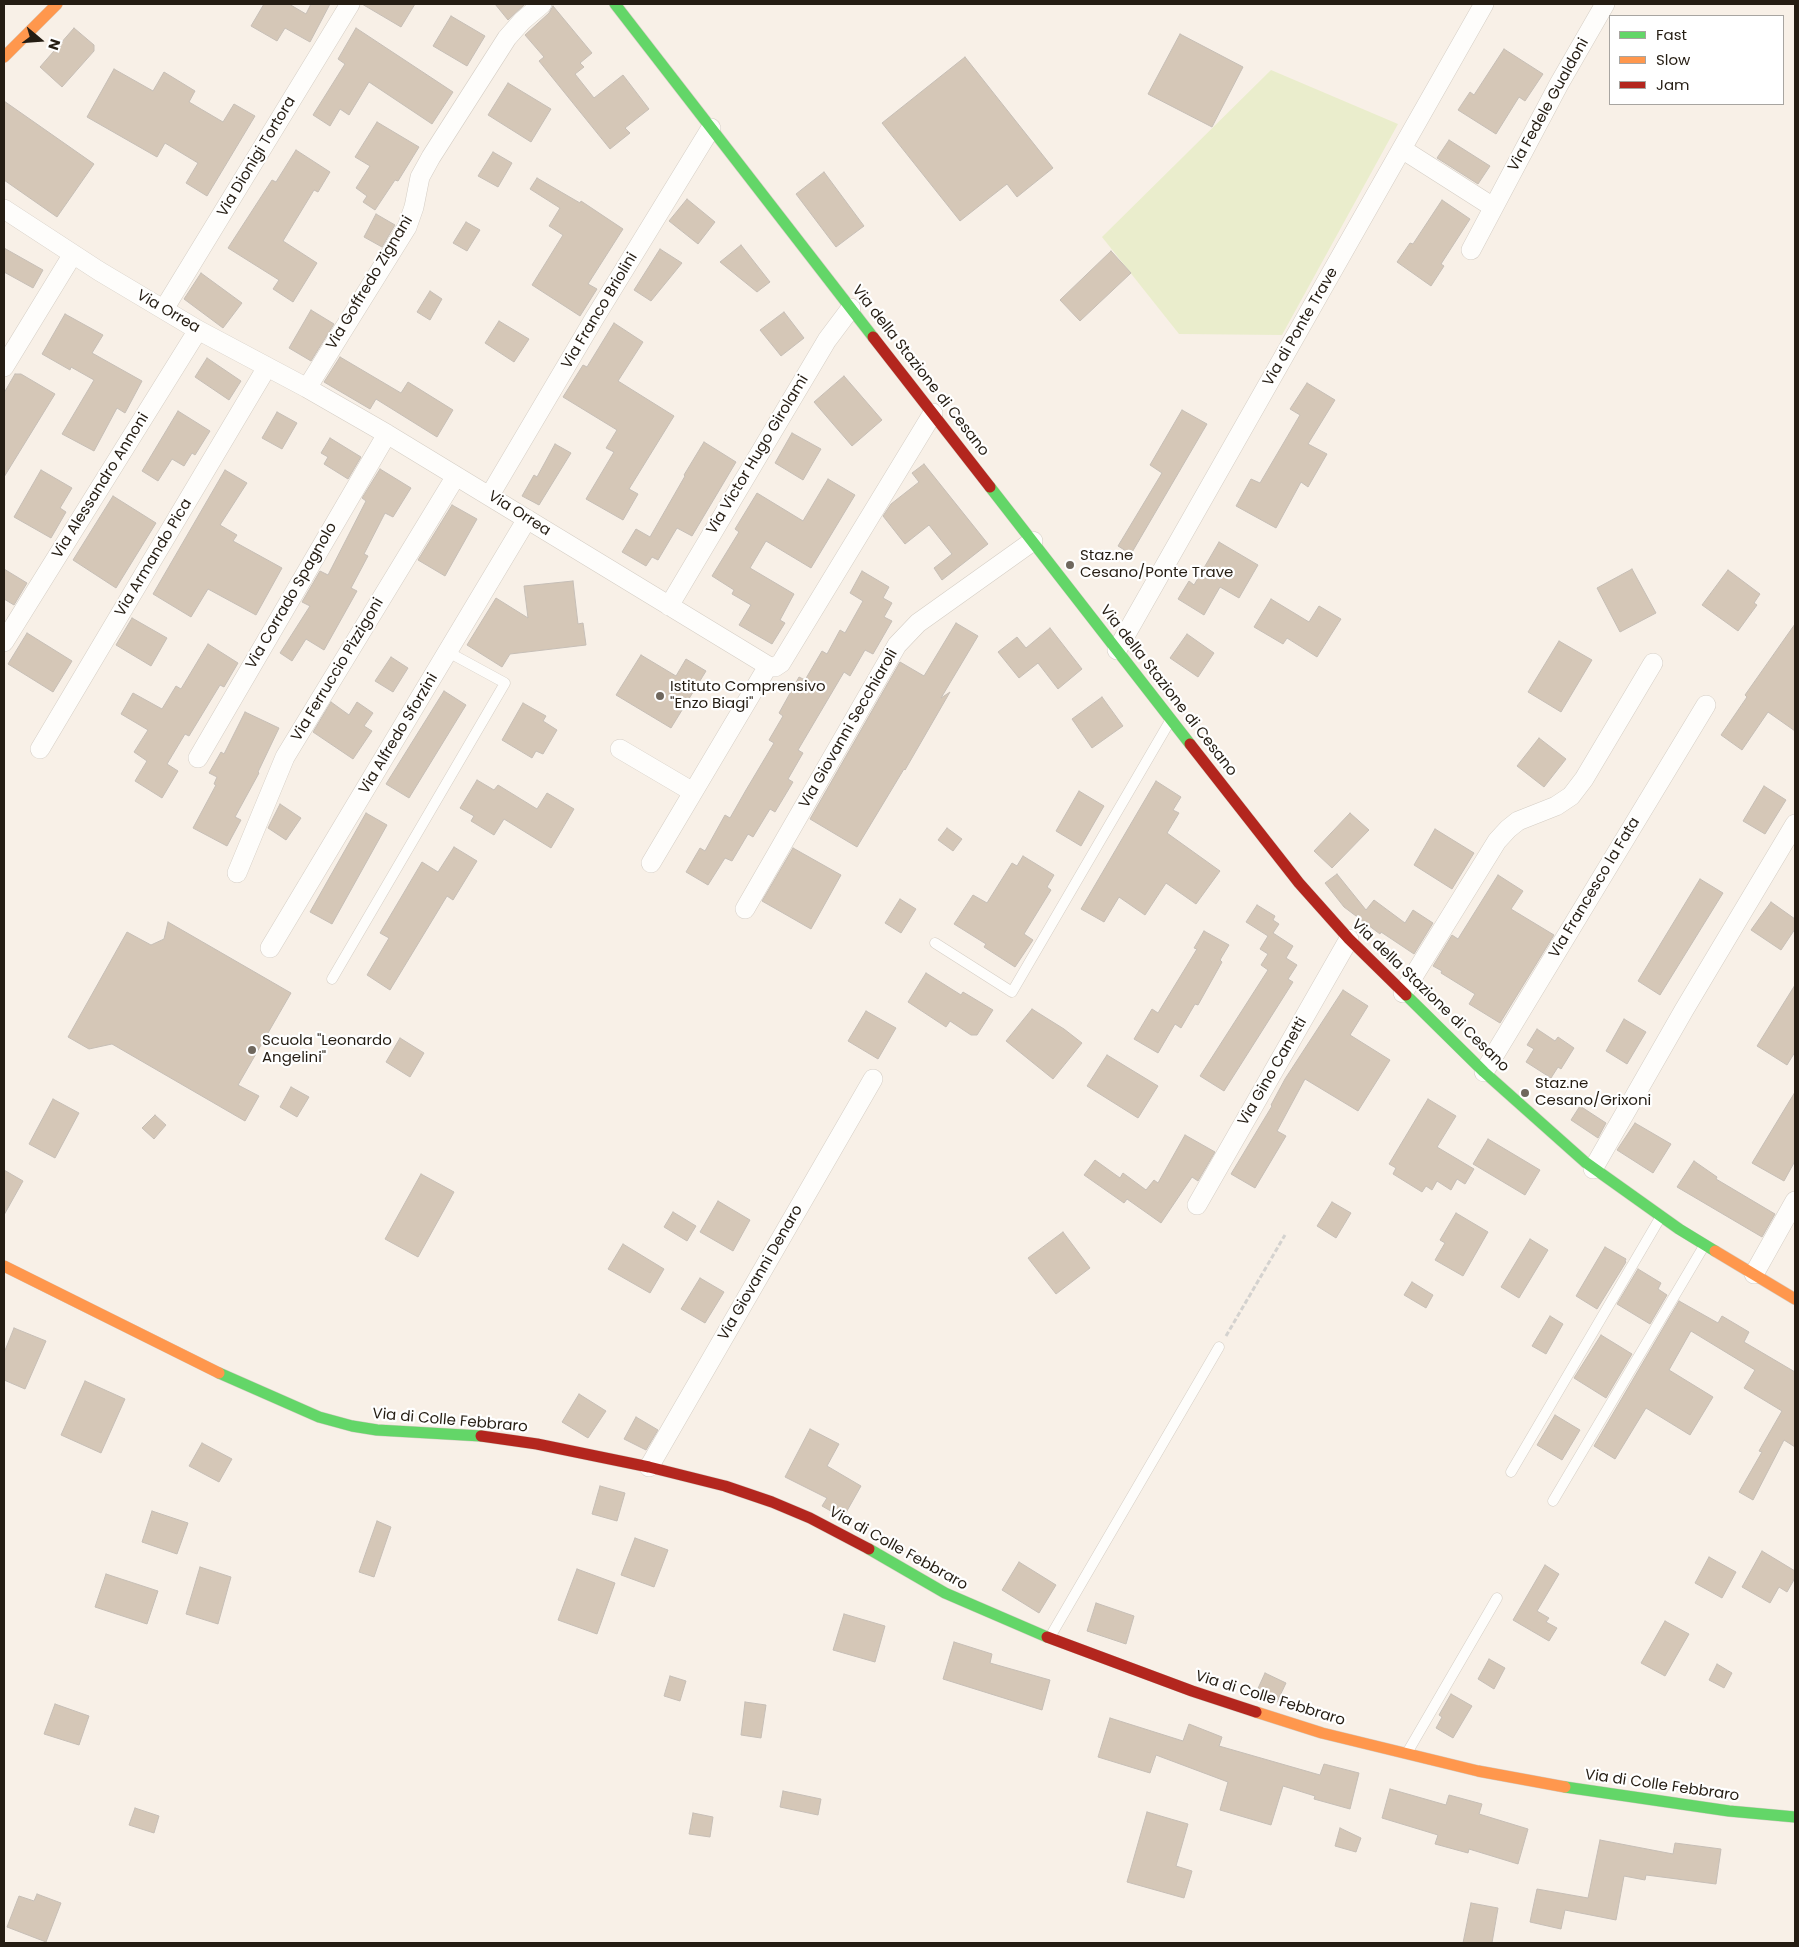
<!DOCTYPE html>
<html>
<head>
<meta charset="utf-8">
<style>
  body { margin:0 }
  #map { position:relative; width:1799px; height:1947px; overflow:hidden; background:#f8f0e7; font-family:Poppins,sans-serif }
  canvas { display:block }
  .frame { position:absolute; inset:0; border:5px solid #251d13; pointer-events:none }
  .legend { position:absolute; left:1609px; top:15px; width:175px; height:90px; box-sizing:border-box; background:#fff; border:1px solid #a8a5a1; margin:0; padding:6px 9px; list-style:none; font-size:15px; color:#251d13 }
  .legend li { display:flex; align-items:center; gap:10px; height:25px }
  .legend b { width:25px; border:1px solid #a8a5a1 }
  .north { position:absolute; left:15px; top:15px; width:50px; height:50px; -webkit-text-stroke:4px #fff; paint-order:stroke; rotate:108deg; font-size:14px; font-weight:700; line-height:20px; text-align:center; color:#251d13 }
  .north::after { content:''; display:block; margin:auto; width:18px; height:22px; background:#251d13; clip-path:polygon(50% 0,100% 100%,50% 72%,0 100%) }
</style>
</head>
<body>
<div id="map">
<canvas width="1799" height="1947"></canvas>
<div class="frame"></div>
<ul class="legend">
<li><b style="height:6px;background:#63d668"></b>Fast</li>
<li><b style="height:6px;background:#ff974d"></b>Slow</li>
<li><b style="height:6px;background:#b3261e"></b>Jam</li>
</ul>
<div class="north">N</div>
</div>
<script>
const c = document.querySelector('canvas').getContext('2d');
c.lineJoin = 'round';
function fill(path, color) {
  c.fillStyle = color;
  c.fill(path, 'evenodd');
}
function toPath(rows) {
  const path = new Path2D();
  for (const r of rows) {
    path.moveTo(r[0], r[1]);
    for (let i = 2; i < r.length; i += 2) path.lineTo(r[i], r[i + 1]);
  }
  return path;
}
function stroke(path, color, width, dash) {
  c.strokeStyle = color;
  c.lineWidth = width;
  c.lineCap = dash ? 'butt' : 'round';
  c.setLineDash(dash || []);
  c.stroke(path);
}
function drawText(font, color, halo, rows, align = 'center') {
  c.font = font + ' Poppins,sans-serif';
  c.lineWidth = 4.5;
  c.setLineDash([]);
  c.textBaseline = 'middle';
  c.strokeStyle = halo;
  c.fillStyle = color;
  for (const [text, x, y, turn = 0] of rows) {
    c.save();
    c.translate(x, y);
    c.rotate((+turn || 0) * Math.PI / 180);
    c.textAlign = isNaN(turn) ? turn : align;
    if (halo) c.strokeText(text, 0, 0);
    c.fillText(text, 0, 0);
    c.restore();
  }
}
fill(toPath([
  [1271,70,1398,124,1282,335,1179,334,1102,237]
]), '#eaedcc');
const building = toPath([
  [264,4,289,4,306,14,311,4,330,4,310,42,285,28,277,41,251,26,264,4],
  [362,4,415,4,401,27,362,4],
  [495,4,525,4,508,20,495,4],
  [553,6,592,53,580,63,584,67,575,74,594,98,623,75,649,109,625,128,630,133,610,149,539,61,544,57,525,35,549,13,553,6],
  [451,16,485,36,467,66,433,46,451,16],
  [74,28,94,45,94,51,62,87,40,67,74,28],
  [356,28,453,92,432,124,369,82,349,115,340,109,330,126,313,115,345,64,338,59,356,28],
  [1180,34,1243,67,1212,127,1148,94,1180,34],
  [1504,49,1543,74,1525,101,1519,97,1496,134,1458,110,1470,92,1474,95,1504,49],
  [965,57,1053,168,1017,197,1007,184,960,221,882,123,965,57],
  [114,69,153,91,164,72,195,91,189,102,223,122,234,104,255,116,207,196,186,183,198,163,165,143,157,157,87,117,114,69],
  [508,83,551,109,531,142,488,115,508,83],
  [4,101,94,164,57,217,4,180,4,101],
  [377,122,419,147,398,181,395,180,375,210,363,202,367,196,356,188,370,166,355,157,377,122],
  [1449,140,1490,166,1478,184,1437,158,1449,140],
  [296,150,330,172,318,192,314,190,283,241,317,263,293,302,273,289,279,280,228,248,272,180,276,182,296,150],
  [493,152,512,163,498,187,478,176,493,152],
  [824,172,864,226,836,247,796,194,824,172],
  [537,178,580,203,581,201,623,229,588,284,597,289,580,316,532,285,563,235,549,226,560,208,530,189,537,178],
  [687,199,715,222,698,244,669,221,687,199],
  [1442,200,1470,219,1441,264,1444,266,1431,286,1397,262,1410,243,1413,244,1442,200],
  [376,214,395,225,382,247,364,237,376,214],
  [466,222,480,230,467,251,453,243,466,222],
  [741,245,770,282,757,292,720,262,741,245],
  [4,248,43,270,33,288,4,272,4,248],
  [660,249,682,263,651,301,634,290,660,249],
  [1111,251,1131,273,1080,321,1060,300,1111,251],
  [201,273,242,303,223,328,184,299,201,273],
  [430,291,442,299,430,320,417,312,430,291],
  [311,310,334,324,311,361,289,348,311,310],
  [784,312,804,338,781,356,760,330,784,312],
  [65,314,103,335,92,353,142,381,125,413,117,408,94,451,62,434,94,380,71,367,70,370,42,354,65,314],
  [499,321,529,339,514,362,485,343,499,321],
  [614,323,643,342,618,381,674,416,629,489,638,494,623,520,586,499,614,452,606,448,617,430,563,397,583,365,587,367,614,323],
  [340,357,401,393,408,382,453,410,437,437,376,399,370,409,324,382,340,357],
  [207,358,241,381,229,400,195,377,207,358],
  [15,374,21,374,55,394,4,477,4,393,15,374],
  [844,376,882,420,852,446,814,402,844,376],
  [1307,383,1335,400,1308,444,1327,454,1308,487,1301,482,1276,528,1236,506,1251,479,1260,483,1300,415,1290,409,1307,383],
  [1182,410,1207,424,1131,554,1118,546,1162,473,1150,465,1182,410],
  [178,411,210,431,195,455,192,453,184,466,172,459,158,481,142,471,178,411],
  [277,412,297,423,282,449,262,438,277,412],
  [792,433,821,449,803,480,775,463,792,433],
  [330,438,361,457,348,479,324,464,328,457,321,453,330,438],
  [704,442,736,462,692,536,677,528,658,560,652,557,646,566,622,552,636,529,650,537,685,476,684,475,704,442],
  [555,444,571,453,539,505,522,496,534,475,537,477,555,444],
  [924,464,988,544,942,580,934,568,952,554,929,525,905,544,883,516,891,504,919,482,912,473,924,464],
  [380,469,411,488,393,517,385,513,364,554,368,556,351,588,357,591,324,650,306,639,292,661,280,653,310,606,302,602,320,571,328,575,366,501,362,498,380,469],
  [41,470,72,488,60,508,66,512,51,538,14,517,41,470],
  [225,470,247,483,220,525,237,535,233,541,282,568,256,615,208,589,191,617,153,594,225,470],
  [828,479,855,495,811,568,766,541,750,568,794,594,780,620,785,623,772,644,739,625,751,605,732,594,734,590,712,576,739,532,735,529,757,493,803,521,828,479],
  [113,496,156,523,116,588,73,560,113,496],
  [452,505,477,519,445,576,418,560,452,505],
  [1219,542,1258,565,1239,598,1220,587,1204,615,1178,599,1189,581,1194,585,1219,542],
  [4,569,27,583,14,605,4,599,4,569],
  [1632,569,1656,613,1620,632,1597,588,1632,569],
  [1728,570,1760,594,1754,603,1757,605,1738,631,1702,605,1728,570],
  [862,571,889,587,883,598,892,603,884,617,892,621,873,654,865,650,850,676,844,672,798,750,803,753,788,779,793,782,775,812,770,809,753,837,748,834,732,861,725,858,708,885,686,872,700,848,705,851,725,815,730,818,746,790,774,743,769,740,783,716,779,713,799,677,805,680,822,651,827,654,840,630,845,633,863,601,850,593,862,571],
  [573,581,578,624,583,623,586,645,510,654,502,667,467,645,496,598,528,618,524,586,573,581],
  [1271,599,1309,622,1319,606,1341,619,1317,657,1287,638,1283,644,1254,627,1271,599],
  [132,618,167,638,151,666,116,645,132,618],
  [956,623,978,636,941,698,950,692,905,770,904,769,857,847,810,819,900,662,924,676,956,623],
  [1795,624,1795,731,1768,712,1742,750,1721,735,1747,697,1745,695,1795,624],
  [1050,628,1082,669,1058,689,1038,663,1019,678,998,652,1017,637,1026,648,1050,628],
  [27,633,72,661,53,692,8,664,27,633],
  [1187,634,1214,653,1198,677,1170,658,1187,634],
  [1559,641,1592,660,1561,712,1528,692,1559,641],
  [208,644,238,663,224,687,220,685,189,736,185,734,167,764,178,771,162,798,135,781,147,761,134,752,148,730,121,714,133,693,162,709,176,686,181,689,208,644],
  [641,655,676,676,686,659,706,671,671,728,616,695,641,655],
  [391,657,408,668,393,692,375,681,391,657],
  [444,691,466,705,409,798,386,784,444,691],
  [1102,697,1123,726,1092,748,1072,719,1102,697],
  [331,702,349,715,357,702,373,713,364,726,372,731,353,759,313,732,331,702],
  [523,703,546,716,543,721,557,730,543,754,536,751,532,758,502,740,523,703],
  [245,712,279,728,258,772,259,773,235,817,241,820,227,846,193,828,216,785,214,784,217,777,209,773,221,752,224,754,245,712],
  [1539,738,1566,759,1544,787,1517,766,1539,738],
  [477,780,494,790,498,785,537,809,547,793,574,809,551,848,504,819,494,835,471,821,474,816,460,808,477,780],
  [1156,781,1181,797,1173,810,1179,813,1167,833,1220,871,1196,904,1166,883,1145,915,1119,897,1104,922,1081,909,1156,781],
  [1764,786,1786,800,1765,834,1743,821,1764,786],
  [1079,791,1104,806,1081,846,1056,831,1079,791],
  [280,804,301,818,286,840,268,828,280,804],
  [366,813,387,825,332,924,310,912,366,813],
  [1350,813,1369,830,1332,868,1314,851,1350,813],
  [947,828,962,839,953,851,938,840,947,828],
  [1435,829,1474,853,1452,889,1414,865,1435,829],
  [454,847,477,861,453,900,447,896,390,990,367,975,389,938,380,933,422,862,438,872,454,847],
  [793,848,841,875,811,929,762,901,793,848],
  [1023,856,1054,875,1047,887,1051,890,1024,934,1033,940,1015,967,984,947,986,944,954,924,973,895,987,903,1012,863,1017,866,1023,856],
  [1337,874,1366,910,1374,900,1405,923,1413,910,1433,923,1414,954,1381,932,1380,934,1344,907,1325,883,1337,874],
  [1498,875,1523,891,1511,909,1554,935,1500,1023,1469,1004,1475,994,1441,973,1442,971,1433,966,1452,935,1458,939,1498,875],
  [1700,879,1723,893,1660,995,1638,981,1700,879],
  [900,899,916,909,901,933,885,923,900,899],
  [1771,902,1795,919,1795,929,1781,950,1751,930,1771,902],
  [1257,905,1275,916,1273,920,1279,924,1273,933,1293,946,1286,958,1297,965,1288,979,1293,982,1224,1091,1200,1076,1268,970,1261,965,1268,954,1260,949,1268,936,1246,922,1257,905],
  [168,922,291,993,238,1085,259,1096,245,1121,112,1044,89,1049,68,1037,127,932,151,945,164,939,168,922],
  [1204,931,1229,945,1220,960,1222,962,1198,1005,1195,1004,1181,1028,1175,1024,1158,1053,1134,1039,1152,1009,1158,1013,1197,949,1194,948,1204,931],
  [926,973,961,995,963,992,993,1010,977,1035,971,1035,950,1021,946,1027,908,1002,926,973],
  [1795,985,1795,1052,1787,1065,1757,1046,1795,985],
  [1343,990,1368,1006,1350,1035,1390,1060,1358,1111,1305,1079,1277,1131,1286,1136,1255,1188,1231,1174,1272,1106,1271,1105,1285,1079,1343,990],
  [1032,1009,1064,1029,1082,1043,1053,1079,1006,1041,1032,1009],
  [866,1011,896,1028,878,1059,848,1041,866,1011],
  [1624,1019,1646,1032,1627,1064,1606,1051,1624,1019],
  [1537,1029,1555,1041,1558,1037,1574,1048,1561,1069,1558,1067,1551,1078,1526,1062,1534,1049,1527,1045,1537,1029],
  [400,1038,424,1053,410,1077,386,1062,400,1038],
  [1107,1055,1158,1086,1138,1118,1087,1086,1107,1055],
  [291,1087,309,1097,297,1117,280,1107,291,1087],
  [1795,1092,1795,1161,1784,1181,1752,1163,1795,1092],
  [53,1099,79,1113,55,1158,29,1144,53,1099],
  [1428,1099,1456,1116,1437,1147,1474,1169,1465,1184,1457,1179,1451,1190,1437,1181,1432,1190,1426,1186,1422,1192,1393,1174,1396,1168,1389,1164,1428,1099],
  [1580,1106,1606,1123,1598,1138,1571,1120,1580,1106],
  [155,1115,166,1125,154,1139,142,1128,155,1115],
  [1635,1123,1671,1144,1653,1173,1617,1150,1635,1123],
  [1185,1135,1215,1152,1198,1181,1192,1177,1161,1223,1127,1199,1124,1203,1084,1175,1095,1160,1120,1178,1123,1173,1146,1190,1154,1180,1158,1183,1185,1135],
  [1488,1139,1540,1170,1525,1195,1473,1164,1488,1139],
  [1694,1161,1717,1177,1716,1179,1775,1214,1762,1237,1677,1187,1694,1161],
  [4,1170,23,1181,4,1215,4,1170],
  [421,1174,454,1192,418,1257,385,1239,421,1174],
  [718,1201,750,1220,733,1251,700,1232,718,1201],
  [1332,1202,1351,1213,1336,1238,1317,1226,1332,1202],
  [673,1212,696,1226,687,1241,664,1227,673,1212],
  [1456,1213,1488,1232,1463,1276,1435,1260,1445,1243,1440,1240,1456,1213],
  [1063,1232,1090,1268,1056,1294,1028,1258,1063,1232],
  [1530,1239,1548,1250,1519,1298,1501,1287,1530,1239],
  [623,1244,664,1269,650,1293,608,1269,623,1244],
  [1605,1247,1626,1259,1625,1261,1626,1262,1597,1309,1576,1296,1605,1247],
  [1638,1269,1661,1283,1658,1289,1667,1295,1650,1324,1617,1304,1638,1269],
  [700,1278,724,1292,705,1323,681,1309,700,1278],
  [1412,1282,1433,1295,1426,1308,1404,1295,1412,1282],
  [1679,1301,1718,1323,1722,1316,1749,1332,1744,1342,1795,1372,1795,1447,1784,1440,1753,1500,1739,1492,1762,1452,1759,1451,1782,1411,1744,1388,1755,1370,1691,1331,1669,1370,1713,1397,1690,1435,1646,1408,1615,1459,1594,1446,1679,1301],
  [1550,1316,1563,1324,1546,1354,1532,1346,1550,1316],
  [14,1328,46,1341,25,1389,4,1380,4,1353,14,1328],
  [1601,1335,1632,1354,1606,1398,1574,1378,1601,1335],
  [85,1381,125,1399,101,1453,61,1435,85,1381],
  [579,1394,606,1411,588,1438,562,1422,579,1394],
  [1555,1415,1580,1430,1562,1460,1537,1445,1555,1415],
  [636,1417,658,1430,646,1450,624,1439,636,1417],
  [810,1429,839,1444,827,1466,861,1486,843,1518,822,1506,827,1498,785,1477,810,1429],
  [202,1443,232,1459,219,1482,189,1466,202,1443],
  [600,1486,625,1493,617,1521,592,1514,600,1486],
  [152,1511,188,1523,177,1554,142,1542,152,1511],
  [377,1521,391,1527,374,1577,359,1572,377,1521],
  [635,1538,668,1550,654,1587,621,1575,635,1538],
  [1762,1551,1795,1571,1795,1578,1787,1592,1779,1587,1770,1603,1742,1587,1762,1551],
  [1709,1557,1736,1572,1722,1598,1695,1583,1709,1557],
  [1019,1562,1056,1585,1039,1613,1002,1590,1019,1562],
  [1545,1565,1559,1574,1537,1611,1549,1618,1546,1622,1557,1628,1549,1641,1513,1620,1545,1565],
  [200,1567,231,1577,218,1624,186,1614,200,1567],
  [577,1569,615,1583,597,1634,558,1620,577,1569],
  [106,1574,158,1591,147,1624,95,1607,106,1574],
  [1096,1603,1134,1616,1126,1644,1087,1631,1096,1603],
  [844,1614,885,1626,875,1662,833,1650,844,1614],
  [1665,1621,1689,1634,1665,1676,1641,1663,1665,1621],
  [954,1642,992,1654,990,1663,1050,1680,1042,1710,943,1679,954,1642],
  [1489,1659,1505,1668,1494,1689,1478,1679,1489,1659],
  [1717,1664,1732,1673,1724,1688,1709,1680,1717,1664],
  [1265,1673,1286,1683,1277,1702,1255,1695,1265,1673],
  [670,1676,686,1681,680,1701,664,1696,670,1676],
  [1451,1694,1472,1706,1453,1738,1436,1728,1442,1717,1439,1715,1451,1694],
  [745,1702,766,1705,761,1738,741,1735,745,1702],
  [55,1704,89,1716,79,1745,44,1734,55,1704],
  [1110,1718,1183,1741,1189,1724,1222,1737,1219,1746,1320,1775,1324,1764,1359,1773,1350,1809,1314,1799,1315,1796,1283,1786,1271,1825,1220,1810,1228,1782,1156,1755,1150,1773,1098,1757,1110,1718],
  [1390,1789,1446,1805,1449,1795,1482,1804,1479,1814,1528,1829,1518,1864,1469,1849,1468,1853,1435,1844,1438,1835,1382,1818,1390,1789],
  [783,1791,821,1799,818,1815,780,1807,783,1791],
  [135,1808,159,1816,154,1833,129,1825,135,1808],
  [1147,1812,1188,1824,1176,1866,1192,1871,1184,1898,1127,1882,1147,1812],
  [693,1813,713,1817,710,1837,689,1834,693,1813],
  [1340,1828,1361,1838,1356,1852,1335,1846,1340,1828],
  [1600,1840,1673,1854,1675,1843,1721,1849,1716,1884,1646,1875,1645,1880,1624,1876,1616,1920,1565,1910,1561,1929,1530,1922,1537,1889,1588,1898,1600,1840],
  [37,1894,61,1903,46,1942,7,1927,19,1896,34,1901,37,1894],
  [1471,1903,1498,1908,1492,1943,1463,1943,1471,1903]
]);
fill(building, '#d5c7b7');
stroke(building, '#c6beb6', 1);
const lane = toPath([
  [935,943,1012,992,1170,721],
  [332,979,505,683,448,652],
  [1511,1472,1660,1218],
  [1553,1501,1704,1246],
  [1050,1637,1219,1347],
  [1407,1753,1497,1598]
]);
const street = toPath([
  [1402,149,1493,207],
  [4,209,99,271,198,330,307,388,387,434,770,667,775,667,781,663,933,413],
  [1471,250,1559,84,1605,4],
  [164,309,350,4],
  [4,367,73,254],
  [307,388,407,227,414,207,420,177,431,157,507,38,522,21,542,4],
  [490,495,594,319,711,128],
  [669,606,827,340,851,308],
  [4,642,198,330],
  [1117,650,1484,4],
  [40,749,267,367],
  [620,749,693,792],
  [198,758,387,434],
  [651,863,768,666],
  [237,873,285,757,456,476],
  [745,909,897,645,918,623,1033,541],
  [270,948,527,519],
  [1403,993,1497,841,1508,829,1518,821,1556,806,1571,796,1584,779,1653,663],
  [1484,1072,1706,705],
  [1593,1169,1684,1010,1795,824],
  [1197,1205,1349,939],
  [1754,1274,1795,1201],
  [649,1467,873,1079]
]);
const fast = toPath([
  [615,4,873,337],
  [990,487,1190,744],
  [1406,995,1484,1072,1585,1162,1679,1229,1715,1251],
  [219,1373,319,1417,352,1426,377,1430,481,1436],
  [869,1549,945,1593,1047,1637],
  [1565,1787,1729,1811,1795,1817]
]);
const slow = toPath([
  [4,57,57,4],
  [1715,1251,1795,1299],
  [4,1266,219,1373],
  [1256,1712,1322,1733,1478,1771,1565,1787]
]);
const jam = toPath([
  [873,337,990,487],
  [1190,744,1299,883,1349,939,1406,995],
  [481,1436,537,1444,649,1467,725,1486,772,1502,810,1518,869,1549],
  [1047,1637,1192,1691,1256,1712]
]);
stroke(lane, '#d4cdc4', 11);
stroke(street, '#d4cdc4', 20);
stroke(fast, '#d4cdc4', 12);
stroke(slow, '#d4cdc4', 12);
stroke(jam, '#d4cdc4', 12);
stroke(toPath([
  [1226,1336,1285,1235]
]), '#d4d2cf', 3, [5, 2.5]);
stroke(lane, '#fefdfb', 10);
stroke(street, '#fefdfb', 19);
stroke(fast, '#63d668', 11);
stroke(slow, '#ff974d', 11);
stroke(jam, '#b3261e', 11);
for (const [x, y, r, color] of [
  [1070,565,5,"#6f675d"],
  [660,696,5,"#6f675d"],
  [252,1050,5,"#6f675d"],
  [1525,1093,5,"#6f675d"]
]) {
  const dot = new Path2D();
  dot.arc(x, y, r, 0, 2 * Math.PI);
  c.fillStyle = color;
  c.fill(dot);
  stroke(dot, '#fff', 2);
}
drawText('15px', '#251d13', '#fff', [
  ["Via Fedele Gualdoni",1549,105,-61],
  ["Via Dionigi Tortora",257,157,-59],
  ["Via Goffredo Zignani",370,283,-59],
  ["Via Franco Briolini",600,311,-59],
  ["Via Orrea",168,312,30],
  ["Via di Ponte Trave",1301,327,-60],
  ["Via della Stazione di Cesano",920,371,52],
  ["Via Victor Hugo Girolami",758,455,-59],
  ["Via Alessandro Annoni",101,486,-58],
  ["Via Orrea",519,514,32],
  ["Via Armando Pica",154,558,-59],
  ["Via Corrado Spagnolo",292,596,-60],
  ["Via Ferruccio Pizzigoni",338,670,-59],
  ["Via della Stazione di Cesano",1168,691,52],
  ["Via Giovanni Secchiaroli",849,729,-60],
  ["Via Alfredo Sforzini",399,734,-59],
  ["Via Francesco la Fata",1595,888,-59],
  ["Via della Stazione di Cesano",1430,996,44],
  ["Via Gino Canetti",1273,1072,-60],
  ["Via Giovanni Denaro",761,1273,-60],
  ["Via di Colle Febbraro",450,1421,5],
  ["Via di Colle Febbraro",898,1549,29],
  ["Via di Colle Febbraro",1270,1699,17],
  ["Via di Colle Febbraro",1662,1786,8]
]);
drawText('15px', '#251d13', '#fff', [
  ["Staz.ne",1080,556],
  ["Cesano/Ponte Trave",1080,573],
  ["Istituto Comprensivo",670,687],
  ["\"Enzo Biagi\"",670,704],
  ["Scuola \"Leonardo",262,1041],
  ["Angelini\"",262,1058],
  ["Staz.ne",1535,1084],
  ["Cesano/Grixoni",1535,1101]
], 'left');
</script>
</body>
</html>
